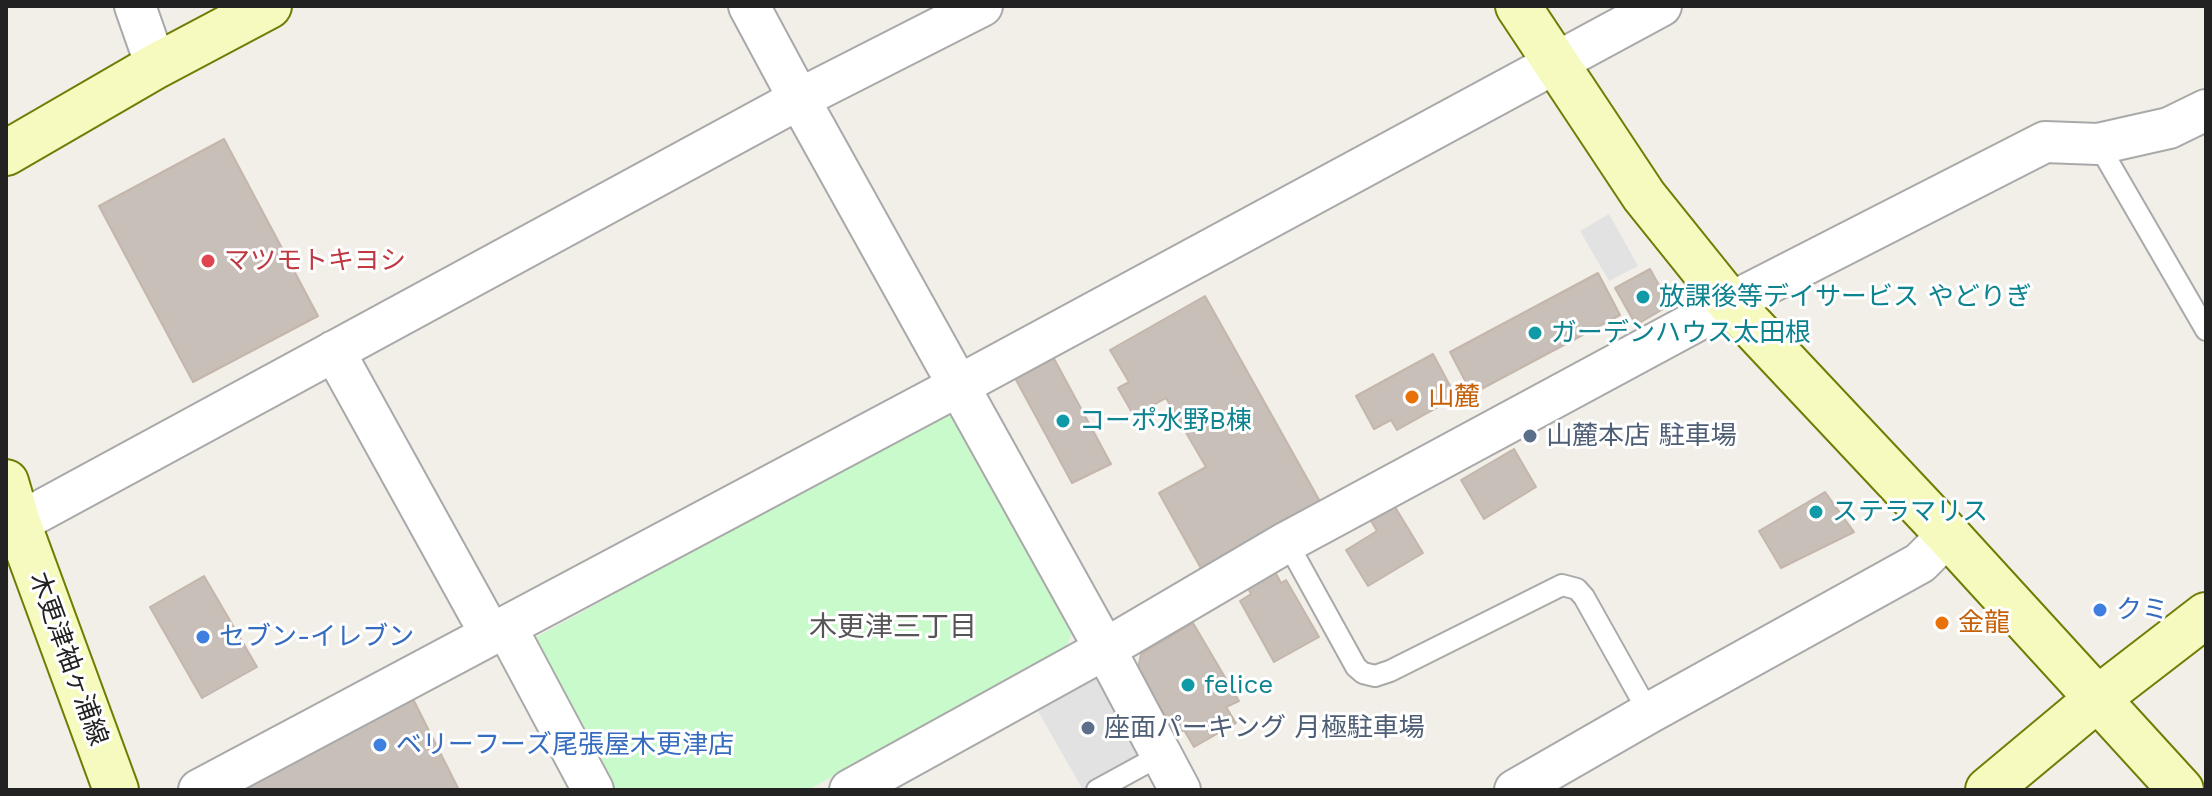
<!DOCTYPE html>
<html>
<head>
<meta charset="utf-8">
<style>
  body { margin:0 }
  #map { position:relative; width:2212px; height:796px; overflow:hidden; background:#f2efe9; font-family:"Work Sans",sans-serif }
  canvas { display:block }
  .frame { position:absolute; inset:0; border:8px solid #222; pointer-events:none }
</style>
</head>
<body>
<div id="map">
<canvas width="2212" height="796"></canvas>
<div class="frame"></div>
</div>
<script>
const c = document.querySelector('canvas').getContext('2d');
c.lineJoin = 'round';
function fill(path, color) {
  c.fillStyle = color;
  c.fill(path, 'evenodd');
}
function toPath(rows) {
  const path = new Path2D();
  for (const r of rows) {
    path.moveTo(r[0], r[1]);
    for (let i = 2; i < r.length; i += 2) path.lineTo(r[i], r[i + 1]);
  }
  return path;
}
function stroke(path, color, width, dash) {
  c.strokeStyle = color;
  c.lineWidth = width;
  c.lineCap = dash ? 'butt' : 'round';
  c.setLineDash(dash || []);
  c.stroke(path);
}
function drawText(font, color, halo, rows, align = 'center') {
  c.font = font + ' "Work Sans","Noto Sans JP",sans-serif';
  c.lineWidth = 6;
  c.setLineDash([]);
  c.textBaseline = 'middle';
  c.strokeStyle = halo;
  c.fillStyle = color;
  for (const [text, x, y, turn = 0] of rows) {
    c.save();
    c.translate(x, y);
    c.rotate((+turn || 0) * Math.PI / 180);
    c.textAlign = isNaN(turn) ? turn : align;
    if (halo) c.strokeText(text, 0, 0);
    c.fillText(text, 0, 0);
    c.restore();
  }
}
fill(toPath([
  [945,411,957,416,1074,627,1066,648,808,790,613,790,533,639]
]), '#c8facc');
fill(toPath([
  [1609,214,1638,266,1609,281,1580,231],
  [1086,676,1105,677,1140,750,1135,760,1083,790,1035,706]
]), '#e2e2e2');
const building = toPath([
  [224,139,318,316,193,382,99,206,224,139],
  [1650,269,1670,305,1636,325,1615,288,1650,269],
  [1598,273,1620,315,1472,394,1450,352,1598,273],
  [1205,296,1322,505,1203,572,1159,493,1206,467,1166,398,1134,416,1118,388,1129,382,1110,350,1205,296],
  [1433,354,1456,397,1397,430,1391,420,1374,429,1356,396,1433,354],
  [1052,355,1111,464,1072,483,1015,378,1052,355],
  [1514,449,1536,487,1484,519,1461,480,1514,449],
  [1825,492,1854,532,1781,568,1759,531,1825,492],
  [1395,507,1423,553,1368,586,1346,550,1377,531,1371,521,1395,507],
  [1275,572,1281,583,1286,580,1319,637,1274,662,1240,601,1251,594,1248,588,1275,572],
  [204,576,257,667,202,698,150,607,204,576],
  [1193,623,1239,701,1226,707,1236,723,1194,747,1184,730,1176,735,1138,669,1141,654,1193,623],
  [413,699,459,790,234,790,413,699]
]);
fill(building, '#c7bfb8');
stroke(building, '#c4b6ab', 2);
const lane = toPath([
  [2098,144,2206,330],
  [1287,542,1356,667,1363,673,1375,676,1390,671,1562,585,1577,589,1584,597,1649,713],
  [1097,790,1161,755]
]);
const street = toPath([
  [135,6,156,66],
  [749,6,799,99,1105,649,1180,790],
  [334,351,491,635],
  [18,523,799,99,982,6],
  [506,627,593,790],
  [199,790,958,386,1661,6],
  [850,790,1105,649,1287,542,1730,303,2045,142,2098,144,2169,128,2206,110],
  [1515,790,1649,713,1920,563,1948,535]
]);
const secondary = toPath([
  [1518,6,1644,196,1730,303,1948,535,2181,790],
  [6,153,156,66,269,6],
  [6,482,18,523,116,790],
  [1988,790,2097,699,2206,615]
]);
stroke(lane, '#a9a9a9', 24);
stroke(street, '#a9a9a9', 44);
stroke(secondary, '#707d05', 48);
stroke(lane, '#fff', 20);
stroke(street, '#fff', 40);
stroke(secondary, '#f7fabf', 44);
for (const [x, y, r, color] of [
  [208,261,8,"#e0444e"],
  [1643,297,8,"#0f9aa8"],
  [1535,333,8,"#0f9aa8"],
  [1412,397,8,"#e8710a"],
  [1063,421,8,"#0f9aa8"],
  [1530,436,8,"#5c6f8a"],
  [1816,512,8,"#0f9aa8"],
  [2100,610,8,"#3f7fe0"],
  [1942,623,8,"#e8710a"],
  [203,637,8,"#3f7fe0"],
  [1188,685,8,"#0f9aa8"],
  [1088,728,8,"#5c6f8a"],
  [380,745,8,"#3f7fe0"]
]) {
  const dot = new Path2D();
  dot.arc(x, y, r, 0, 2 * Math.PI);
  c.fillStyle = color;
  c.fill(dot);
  stroke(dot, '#fff', 3);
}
drawText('26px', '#be3a42', '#fff', [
  ["マツモトキヨシ",224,261]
], 'left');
drawText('26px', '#0d838f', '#fff', [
  ["放課後等デイサービス やどりぎ",1659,297],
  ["ガーデンハウス太田根",1551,333],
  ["コーポ水野B棟",1079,421],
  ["ステラマリス",1832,512],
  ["felice",1204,685]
], 'left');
drawText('26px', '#c56008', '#fff', [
  ["山麓",1428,397],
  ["金龍",1958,623]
], 'left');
drawText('26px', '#4e5e75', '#fff', [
  ["山麓本店 駐車場",1546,436],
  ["座面パーキング 月極駐車場",1104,728]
], 'left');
drawText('26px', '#366cbe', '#fff', [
  ["クミ",2116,610],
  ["セブン-イレブン",219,637],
  ["ベリーフーズ尾張屋木更津店",396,745]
], 'left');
drawText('26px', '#222', '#fff', [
  ["木更津袖ヶ浦線",68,659,70]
]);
drawText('28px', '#555', '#fff', [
  ["木更津三丁目",893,628]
]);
</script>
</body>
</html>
